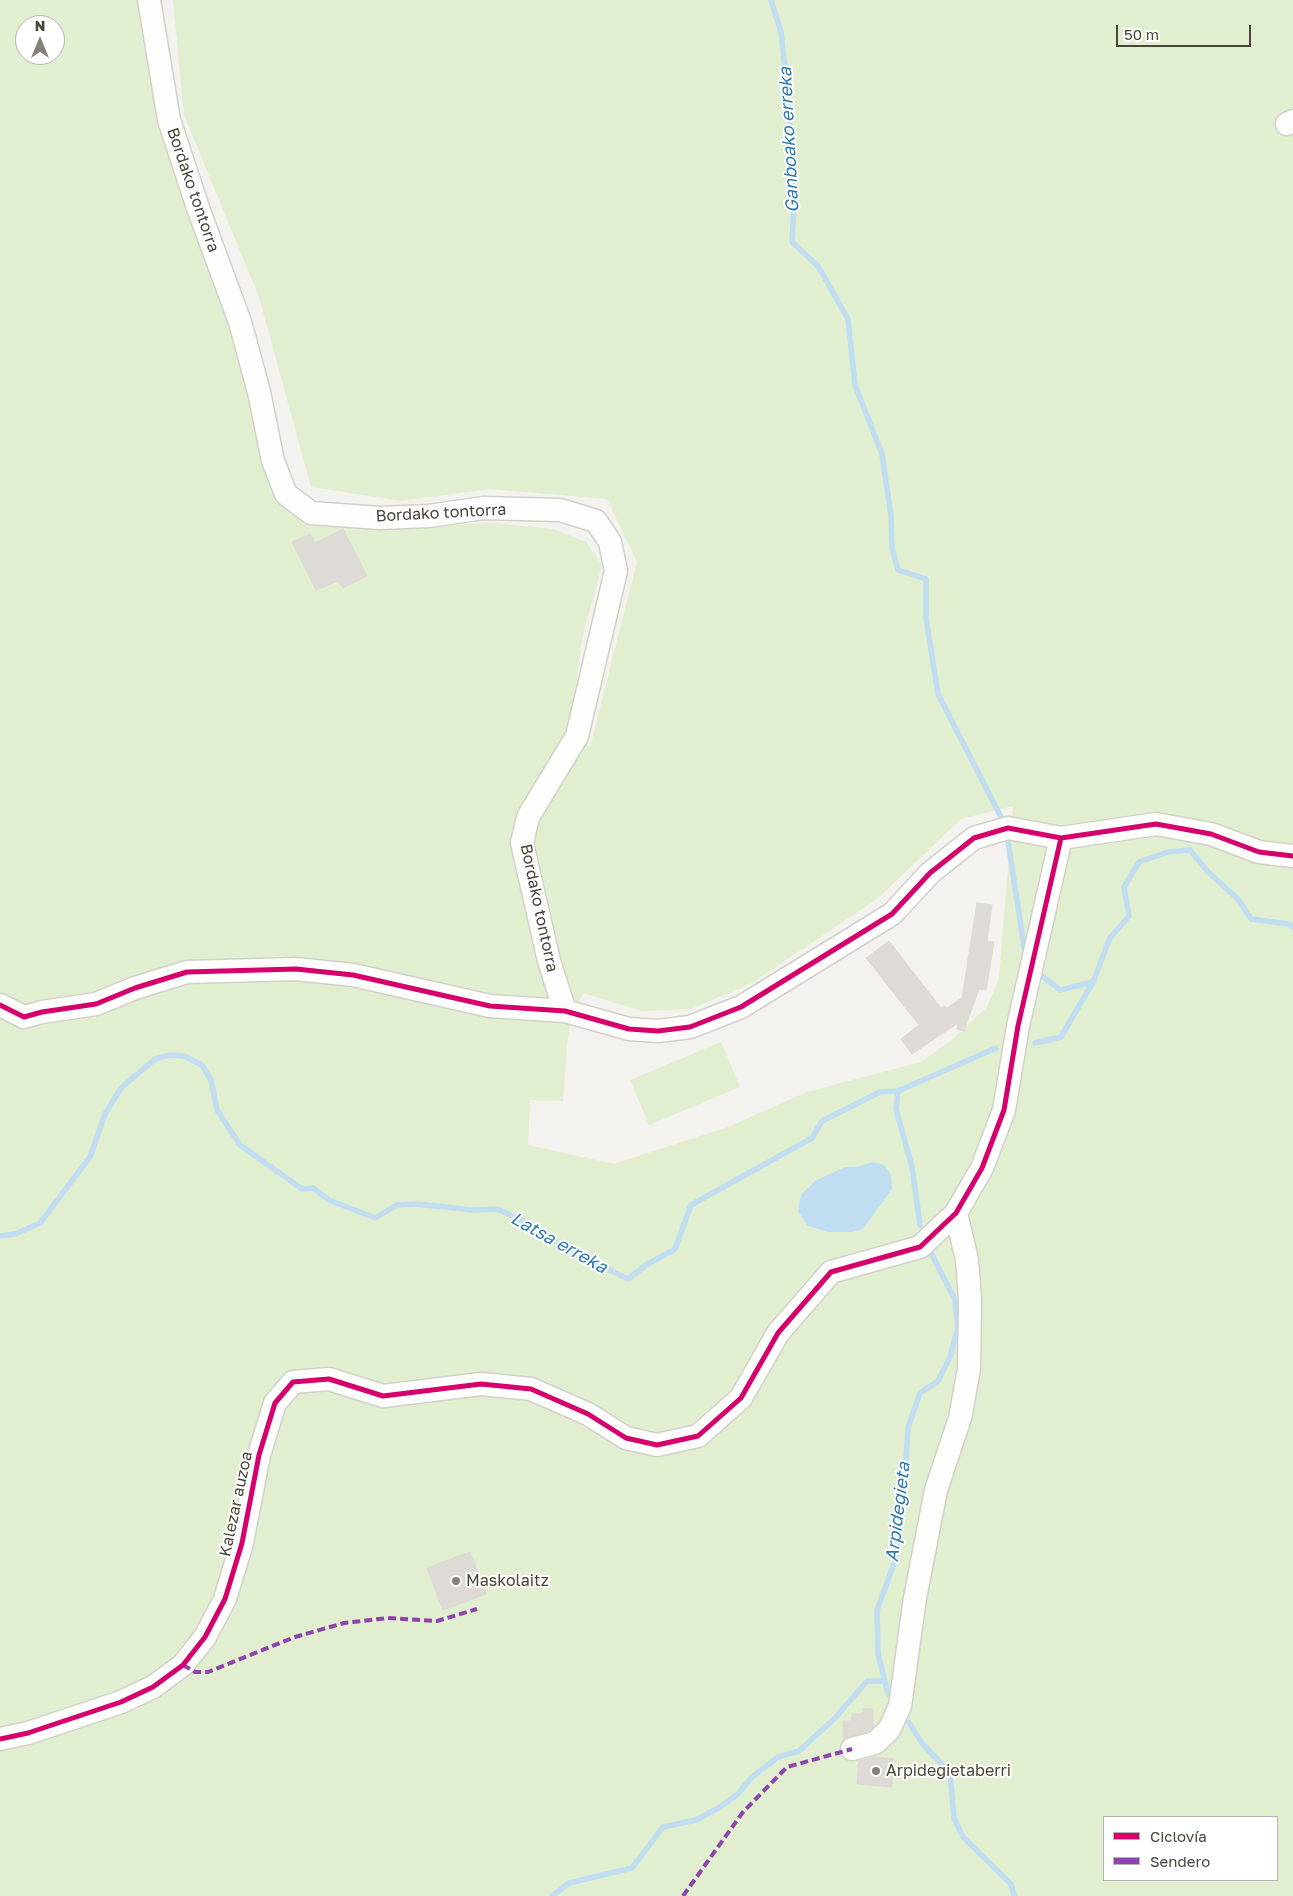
<!DOCTYPE html>
<html>
<head>
<meta charset="utf-8">
<style>
  body { margin:0 }
  #map { position:relative; width:1293px; height:1896px; overflow:hidden; background:#f4f2ee; font-family:"Golos Text",sans-serif }
  canvas { display:block }
  .legend { position:absolute; left:1103px; top:1816px; width:175px; height:65px; box-sizing:border-box; background:#fff; border:1px solid #b7b4b0; margin:0; padding:6px 9px; list-style:none; font-size:15px; color:#4b4439 }
  .legend li { display:flex; align-items:center; gap:10px; height:25px }
  .legend b { width:25px; border:1px solid #b7b4b0 }
  .north { position:absolute; left:15px; top:15px; width:50px; height:50px; box-sizing:border-box; background:#fff; border:1px solid #b7b4b0; border-radius:50%; rotate:0deg; font-size:14px; font-weight:700; line-height:20px; text-align:center; color:#4b4439 }
  .north::after { content:''; display:block; margin:auto; width:18px; height:22px; background:#868178; clip-path:polygon(50% 0,100% 100%,50% 72%,0 100%) }
  .scale { position:absolute; left:1116px; top:25px; width:135px; height:22px; box-sizing:border-box; border:2px solid #4b4439; border-top:0; padding-left:6px; font-size:15px; line-height:18px; white-space:nowrap; color:#4b4439; -webkit-text-stroke:4px #fff; paint-order:stroke }
</style>
</head>
<body>
<div id="map">
<canvas width="1293" height="1896"></canvas>
<ul class="legend">
<li><b style="height:6px;background:#d6006c"></b>Ciclovía</li>
<li><b style="height:6px;background:#8e44ad"></b>Sendero</li>
</ul>
<div class="north">N</div>
<div class="scale">50 m</div>
</div>
<script>
const c = document.querySelector('canvas').getContext('2d');
c.lineJoin = 'round';
function fill(path, color) {
  c.fillStyle = color;
  c.fill(path, 'evenodd');
}
function toPath(rows) {
  const path = new Path2D();
  for (const r of rows) {
    path.moveTo(r[0], r[1]);
    for (let i = 2; i < r.length; i += 2) path.lineTo(r[i], r[i + 1]);
  }
  return path;
}
function stroke(path, color, width, dash) {
  c.strokeStyle = color;
  c.lineWidth = width;
  c.lineCap = dash ? 'butt' : 'round';
  c.setLineDash(dash || []);
  c.stroke(path);
}
function drawText(font, color, halo, rows, align = 'center') {
  c.font = font + ' "Golos Text",sans-serif';
  c.lineWidth = 4;
  c.setLineDash([]);
  c.textBaseline = 'middle';
  c.strokeStyle = halo;
  c.fillStyle = color;
  for (const [text, x, y, turn = 0] of rows) {
    c.save();
    c.translate(x, y);
    c.rotate((+turn || 0) * Math.PI / 180);
    c.textAlign = isNaN(turn) ? turn : align;
    if (halo) c.strokeText(text, 0, 0);
    c.fillText(text, 0, 0);
    c.restore();
  }
}
fill(toPath([
  [0,0,139,0,143,43,187,212,233,329,271,490,291,514,314,523,374,529,494,523,553,529,586,542,602,565,582,639,569,734,590,747,637,562,607,499,489,489,402,501,311,487,259,297,184,115,173,0,1293,0,1293,1896,0,1896],
  [25,25,55,25,55,55,25,55],
  [1013,806,999,979,987,1007,952,1040,921,1062,807,1092,728,1127,614,1164,528,1145,530,1100,563,1101,567,1044,570,1025,583,993,642,1011,691,1009,752,983,877,899,961,819],
  [1104,1817,1277,1817,1277,1880,1104,1880],
  [721,1042,740,1087,649,1125,630,1080]
]), '#e1eecf');
fill(toPath([
  [873,1162,884,1165,891,1175,892,1189,863,1229,852,1232,828,1232,808,1226,798,1211,801,1195,815,1181,845,1167,857,1167]
]), '#c0ddf1');
stroke(toPath([
  [771,0,781,32,787,88,795,188,792,242,818,266,848,319,855,385,882,454,891,516,892,548,898,570,926,579,926,618,938,694,1002,819],
  [1008,841,1025,953],
  [1042,976,1060,990,1093,982],
  [1035,1043,1061,1037,1093,982,1110,938,1129,916,1124,887,1139,862,1168,852,1190,850,1208,872,1238,899,1251,919,1289,924,1293,927],
  [898,1091,896,1109,912,1167,920,1225],
  [0,1236,15,1234,40,1223,90,1157,105,1114,121,1088,155,1059,170,1055,184,1056,202,1065,211,1080,217,1110,240,1145,302,1189,313,1188,329,1200,375,1218,397,1205,416,1204,473,1210,497,1209,528,1223,572,1252,628,1279,646,1265,675,1249,691,1205,812,1138,822,1121,880,1092,898,1091,996,1048],
  [888,1694,878,1654,877,1610,895,1561,904,1495,908,1428,920,1393,938,1381,950,1357,958,1327,955,1300,929,1249],
  [909,1723,922,1743,950,1773,954,1818,963,1837,1011,1884,1014,1896],
  [552,1896,569,1883,632,1868,663,1827,696,1820,720,1807,738,1794,751,1778,778,1757,799,1751,835,1718,867,1681,883,1681]
]), '#c0ddf1', 5.5);
const building = toPath([
  [343,529,367,576,343,588,338,581,316,590,292,542,310,534,315,543,343,529],
  [977,903,992,905,987,941,994,942,986,990,979,989,964,1031,957,1029,958,1023,912,1054,901,1039,919,1025,866,958,889,941,941,1008,944,1006,947,1008,962,998,977,903],
  [470,1552,486,1594,443,1610,427,1568,470,1552],
  [863,1709,873,1709,873,1727,868,1731,844,1739,843,1721,852,1721,852,1714,863,1714,863,1709],
  [875,1757,894,1759,892,1787,857,1784,859,1761,875,1757]
]);
fill(building, '#dedbd6');
stroke(building, '#dcd9d4', 1);
const minor = toPath([
  [149,0,169,120,198,208,240,322,259,392,273,461,286,494,311,513,380,518,429,516,483,508,560,510,596,521,610,542,616,571,577,736,528,817,522,843,549,961,565,1011],
  [1287,124,1293,121],
  [0,1005,24,1017,42,1012,96,1004,135,988,187,972,296,969,353,975,490,1006,565,1011,629,1029,658,1031,690,1027,741,1007,892,914,930,873,974,838,1008,828,1061,838,1156,824,1211,834,1259,852,1293,856],
  [0,1739,28,1733,121,1702,153,1687,183,1665,205,1637,225,1599,242,1543,259,1455,275,1403,293,1382,329,1379,383,1396,481,1384,531,1389,588,1414,626,1438,657,1445,698,1436,741,1398,778,1333,831,1272,920,1247,956,1213,982,1168,1004,1110,1018,1026,1061,838],
  [852,1749,875,1743,889,1730,900,1706,915,1598,936,1490,960,1418,969,1369,970,1299,967,1260,956,1213]
]);
stroke(minor, '#d2d0cb', 25);
stroke(minor, '#fdfdfc', 22);
stroke(toPath([
  [183,1665,195,1672,208,1672,295,1637,344,1623,388,1618,437,1621,477,1609],
  [683,1896,743,1812,787,1767,852,1749]
]), '#8e44ad', 4, [8, 4]);
stroke(toPath([
  [0,1005,24,1017,42,1012,96,1004,135,988,187,972,296,969,353,975,490,1006,565,1011,629,1029,658,1031,690,1027,741,1007,892,914,930,873,974,838,1008,828,1061,838,1156,824,1211,834,1259,852,1293,856],
  [0,1739,28,1733,121,1702,153,1687,183,1665,205,1637,225,1599,242,1543,259,1455,275,1403,293,1382,329,1379,383,1396,481,1384,531,1389,588,1414,626,1438,657,1445,698,1436,741,1398,778,1333,831,1272,920,1247,956,1213,982,1168,1004,1110,1018,1026,1061,838]
]), '#d6006c', 5);
for (const [x, y, r, color] of [
  [456,1581,5,"#868178"],
  [876,1771,5,"#868178"]
]) {
  const dot = new Path2D();
  dot.arc(x, y, r, 0, 2 * Math.PI);
  c.fillStyle = color;
  c.fill(dot);
  stroke(dot, '#fff', 2);
}
drawText('16px', '#4b4439', '#fff', [
  ["Bordako tontorra",193,190,71],
  ["Bordako tontorra",441,513,-3],
  ["Bordako tontorra",539,908,78],
  ["Kalezar auzoa",236,1504,-78]
]);
drawText('16px', '#4b4439', '#fff', [
  ["Maskolaitz",466,1581],
  ["Arpidegietaberri",886,1771]
], 'left');
drawText('italic 18px', '#2e7ab2', '#fff', [
  ["Ganboako erreka",789,140,-93],
  ["Latsa erreka",559,1243,29],
  ["Arpidegieta",898,1512,-83]
]);
</script>
</body>
</html>
